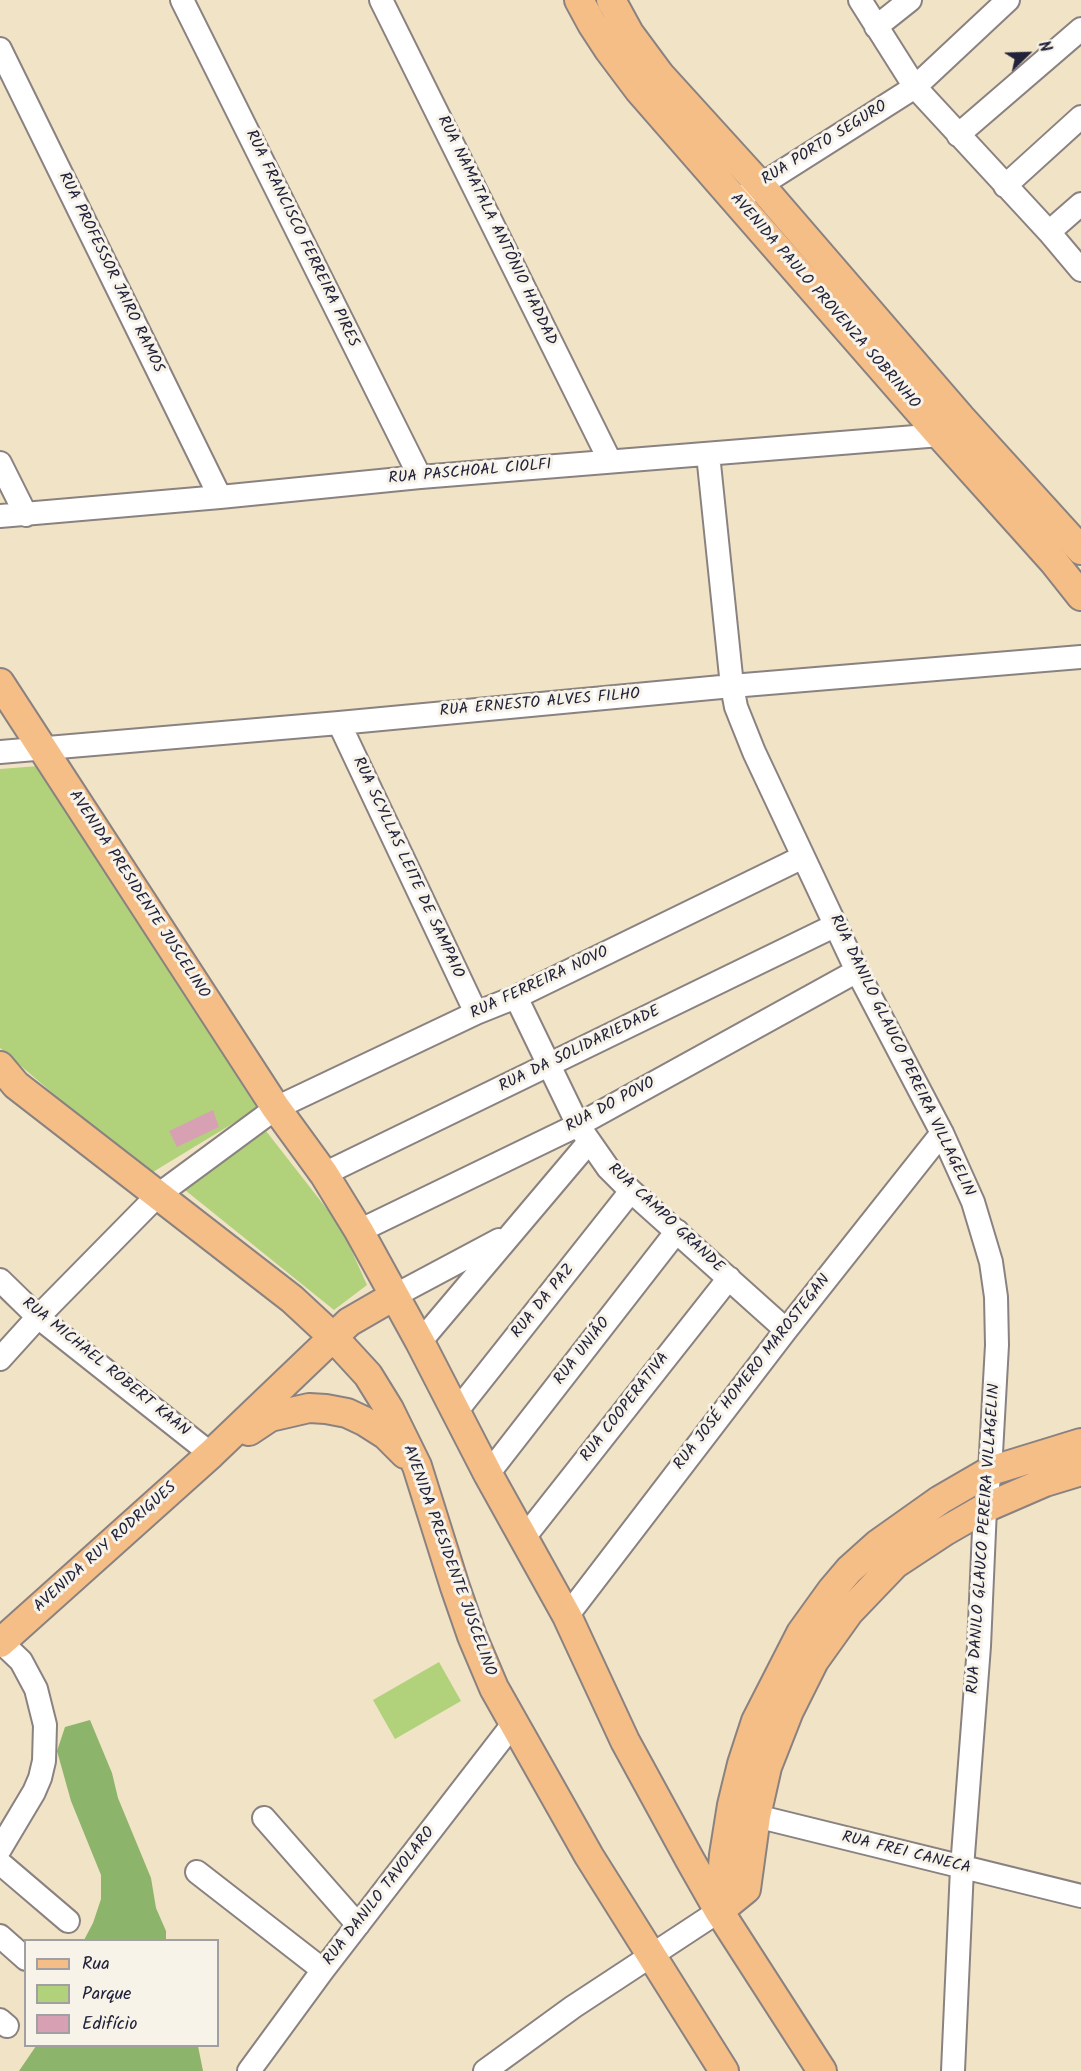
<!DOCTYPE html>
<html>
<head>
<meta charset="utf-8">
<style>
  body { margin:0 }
  #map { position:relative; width:1081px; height:2071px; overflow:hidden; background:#f1e3c6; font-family:Kalam,sans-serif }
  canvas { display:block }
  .legend { position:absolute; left:24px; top:1939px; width:195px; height:108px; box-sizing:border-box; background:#f7f3e8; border:2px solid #a29fa3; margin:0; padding:8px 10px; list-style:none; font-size:18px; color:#22223b }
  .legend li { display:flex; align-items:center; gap:12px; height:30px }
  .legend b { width:30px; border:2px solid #a29fa3 }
  .north { position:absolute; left:997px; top:24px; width:60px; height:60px; -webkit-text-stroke:4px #f7f3e8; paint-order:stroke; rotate:67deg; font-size:16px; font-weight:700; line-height:24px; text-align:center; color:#22223b }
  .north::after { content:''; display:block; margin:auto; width:21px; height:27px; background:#22223b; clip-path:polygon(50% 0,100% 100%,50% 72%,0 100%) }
</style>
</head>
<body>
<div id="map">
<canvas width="1081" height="2071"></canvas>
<ul class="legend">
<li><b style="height:8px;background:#f6be87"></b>Rua</li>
<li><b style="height:16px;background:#b1d27a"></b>Parque</li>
<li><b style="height:16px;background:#d7a1b3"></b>Edifício</li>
</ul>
<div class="north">N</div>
</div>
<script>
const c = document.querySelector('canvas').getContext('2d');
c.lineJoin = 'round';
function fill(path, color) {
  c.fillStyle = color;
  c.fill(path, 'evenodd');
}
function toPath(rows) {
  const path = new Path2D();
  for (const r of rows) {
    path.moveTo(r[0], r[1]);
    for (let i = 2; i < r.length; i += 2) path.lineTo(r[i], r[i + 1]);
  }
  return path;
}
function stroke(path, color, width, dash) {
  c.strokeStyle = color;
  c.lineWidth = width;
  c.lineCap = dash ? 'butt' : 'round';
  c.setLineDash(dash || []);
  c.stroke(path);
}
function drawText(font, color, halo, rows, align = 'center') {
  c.font = font + ' Kalam,sans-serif';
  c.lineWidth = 6;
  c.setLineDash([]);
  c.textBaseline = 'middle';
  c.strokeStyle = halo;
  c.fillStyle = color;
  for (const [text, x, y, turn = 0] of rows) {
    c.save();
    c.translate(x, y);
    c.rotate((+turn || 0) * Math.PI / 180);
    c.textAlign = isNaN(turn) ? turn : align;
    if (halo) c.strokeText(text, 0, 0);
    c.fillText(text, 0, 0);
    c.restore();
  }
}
fill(toPath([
  [39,766,260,1107,148,1175,0,1048,0,769],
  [266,1131,341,1227,367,1285,334,1310,185,1190],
  [439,1662,461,1701,395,1739,373,1700]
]), '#b1d27a');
fill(toPath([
  [90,1720,112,1773,118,1798,151,1878,156,1908,166,1931,166,1940,84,1940,93,1923,101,1899,101,1875,71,1801,57,1751,65,1727],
  [36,2046,198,2046,203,2071,19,2071]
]), '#8cb46a');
fill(toPath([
  [213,1110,219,1127,177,1147,169,1131]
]), '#d7a1b3');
const minor = toPath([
  [182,0,420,477],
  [381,0,610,461],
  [860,0,915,87,1049,232,1081,270],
  [876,27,910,0],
  [0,49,220,497],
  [958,135,1081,29],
  [1005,186,1081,117],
  [748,193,915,87,1008,0],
  [1049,232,1081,204],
  [708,454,732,686,736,707,754,752,857,971,942,1133,973,1202,991,1262,996,1297,997,1345,990,1471,985,1508,979,1646,962,1868,953,2071],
  [0,463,26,515],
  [0,516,220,497,420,477,940,435],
  [339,723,476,1013],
  [0,752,339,723,732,686,1081,657],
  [516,997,578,1125,608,1168,631,1191,786,1330],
  [324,1174,836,925],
  [359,1231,578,1125,857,971],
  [0,1280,38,1317,211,1454],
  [394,1296,499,1240],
  [420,1342,589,1142],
  [0,1359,38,1317,158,1195,276,1108,476,1013,516,997,803,857],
  [456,1412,631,1191],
  [488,1474,677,1231],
  [523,1539,729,1278],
  [567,1616,786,1330,942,1133],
  [0,1641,21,1661,36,1689,45,1725,44,1761,40,1778,34,1792,0,1849],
  [742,1810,756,1816,1081,1896],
  [264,1818,358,1925],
  [0,1863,68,1921],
  [197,1872,323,1970],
  [0,1936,26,1959],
  [0,2020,7,2026],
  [249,2071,323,1970,513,1724],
  [485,2071,573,2007,719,1911]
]);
const major = toPath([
  [579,0,592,24,609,50,639,90,940,435,1054,562,1081,596],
  [611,0,629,33,660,75,760,185,961,418,1081,550],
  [0,683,276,1108,324,1174,359,1231,420,1342,488,1474,567,1616,625,1741,690,1860,719,1911,822,2071],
  [0,1066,16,1085,292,1299,333,1337,368,1375,389,1409,417,1466,455,1587,472,1636,494,1688,589,1856,724,2071],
  [249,1431,270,1417,309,1408,326,1409,347,1413,364,1421,386,1435,405,1454],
  [0,1643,211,1454,349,1322,394,1296],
  [719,1911,724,1855,732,1805,742,1764,756,1721,801,1633,832,1590,849,1570,878,1544,940,1500,990,1471,1081,1443],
  [719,1911,746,1889,756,1816,767,1767,789,1711,814,1661,849,1612,895,1564,945,1531,985,1508,1045,1482,1081,1471]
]);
stroke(minor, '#8a8280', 26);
stroke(major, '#8a8280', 32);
stroke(minor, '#fff', 22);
stroke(major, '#f6be87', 28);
drawText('16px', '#22223b', '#f7f3e8', [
  ["RUA PORTO SEGURO",825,144,-32],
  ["RUA NAMATALA ANTÔNIO HADDAD",496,231,64],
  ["RUA FRANCISCO FERREIRA PIRES",301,239,64],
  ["RUA PROFESSOR JAIRO RAMOS",110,273,64],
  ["AVENIDA PAULO PROVENZA SOBRINHO",824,302,49],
  ["RUA PASCHOAL CIOLFI",470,473,-5],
  ["RUA ERNESTO ALVES FILHO",540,704,-5],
  ["RUA SCYLLAS LEITE DE SAMPAIO",407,868,65],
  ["AVENIDA PRESIDENTE JUSCELINO",138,895,57],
  ["RUA FERREIRA NOVO",540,984,-25],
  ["RUA DA SOLIDARIEDADE",580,1050,-26],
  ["RUA DANILO GLAUCO PEREIRA VILLAGELIN",901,1056,64],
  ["RUA DO POVO",611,1106,-28],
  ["RUA CAMPO GRANDE",665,1219,43],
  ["RUA DA PAZ",544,1302,-51],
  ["RUA UNIÃO",583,1352,-52],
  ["RUA MICHAEL ROBERT KAAN",105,1368,39],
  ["RUA JOSÉ HOMERO MAROSTEGAN",753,1373,-52],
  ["RUA COOPERATIVA",626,1408,-52],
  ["RUA DANILO GLAUCO PEREIRA VILLAGELIN",985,1539,-86],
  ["AVENIDA RUY RODRIGUES",106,1548,-42],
  ["AVENIDA PRESIDENTE JUSCELINO",448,1561,70],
  ["RUA FREI CANECA",906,1854,14],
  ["RUA DANILO TAVOLARO",380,1897,-52]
]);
</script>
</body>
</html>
